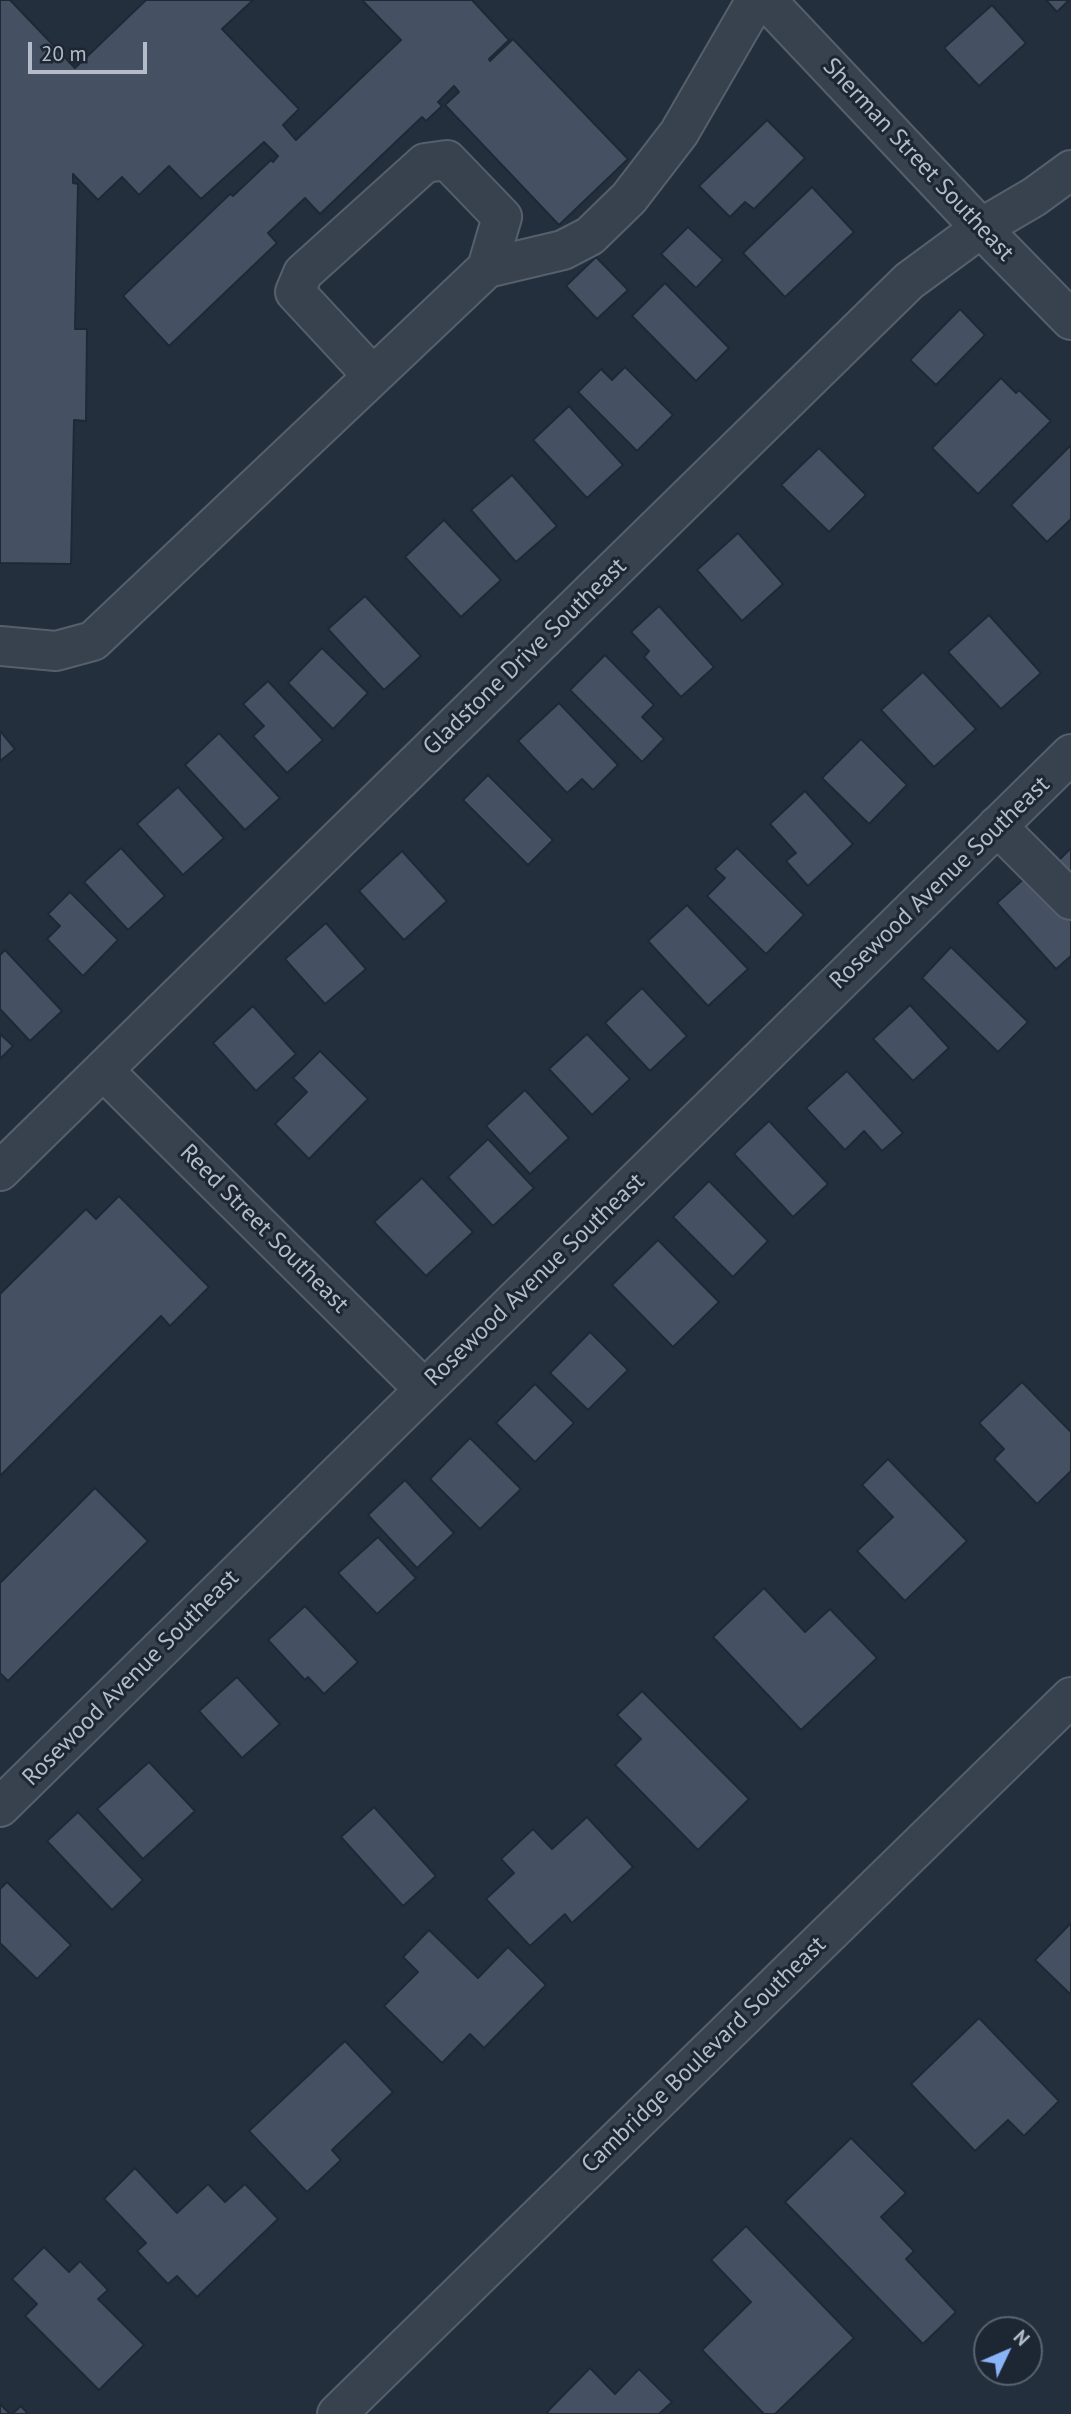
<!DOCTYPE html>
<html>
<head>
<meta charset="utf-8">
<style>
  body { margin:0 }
  #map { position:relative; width:1071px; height:2414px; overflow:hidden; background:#242f3e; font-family:"PT Sans",sans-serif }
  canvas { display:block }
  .north { position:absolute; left:973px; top:2316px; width:70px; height:70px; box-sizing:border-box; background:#1d2633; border:2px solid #59626f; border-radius:50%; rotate:46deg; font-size:19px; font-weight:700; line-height:28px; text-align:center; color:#b4bcc9 }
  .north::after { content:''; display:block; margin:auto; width:24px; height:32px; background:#8ab4f8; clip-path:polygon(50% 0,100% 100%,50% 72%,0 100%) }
  .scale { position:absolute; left:28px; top:42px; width:119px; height:32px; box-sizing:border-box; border:4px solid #b4bcc9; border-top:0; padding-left:9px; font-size:21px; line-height:24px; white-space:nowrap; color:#b4bcc9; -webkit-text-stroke:5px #1d2633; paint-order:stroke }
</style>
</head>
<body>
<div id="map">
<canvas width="1071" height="2414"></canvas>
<div class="north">N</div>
<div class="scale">20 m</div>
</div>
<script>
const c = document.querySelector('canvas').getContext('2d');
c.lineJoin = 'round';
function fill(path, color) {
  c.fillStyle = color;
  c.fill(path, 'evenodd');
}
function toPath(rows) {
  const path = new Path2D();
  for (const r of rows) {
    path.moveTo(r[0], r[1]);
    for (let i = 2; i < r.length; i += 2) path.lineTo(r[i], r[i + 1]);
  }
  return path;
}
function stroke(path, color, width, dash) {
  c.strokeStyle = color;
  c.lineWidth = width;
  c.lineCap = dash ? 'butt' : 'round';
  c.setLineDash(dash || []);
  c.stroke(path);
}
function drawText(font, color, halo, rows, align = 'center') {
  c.font = font + ' "PT Sans",sans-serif';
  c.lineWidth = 6;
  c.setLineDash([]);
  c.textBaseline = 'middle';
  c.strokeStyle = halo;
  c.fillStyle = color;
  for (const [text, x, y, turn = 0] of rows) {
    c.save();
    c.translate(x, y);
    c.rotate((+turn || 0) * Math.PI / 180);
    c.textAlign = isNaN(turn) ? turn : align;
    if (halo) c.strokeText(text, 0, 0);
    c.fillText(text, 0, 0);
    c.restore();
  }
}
const building = toPath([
  [0,0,10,0,75,68,146,0,253,0,222,29,299,109,283,125,296,140,401,40,362,0,472,0,509,40,489,59,490,61,513,39,628,159,559,225,445,105,459,92,454,86,438,102,442,106,426,121,422,117,320,214,305,198,268,233,277,243,169,346,123,296,230,194,233,196,271,160,273,162,278,156,264,142,201,199,169,166,139,195,122,177,98,200,73,174,73,183,78,184,75,329,87,329,86,421,74,420,71,564,0,563,0,0],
  [1046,0,1069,0,1057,12,1046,0],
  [992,5,1026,43,979,86,944,48,992,5],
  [767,120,805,158,754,209,745,202,730,217,699,186,767,120],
  [812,187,854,232,785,297,743,253,812,187],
  [688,227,723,260,696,288,661,254,688,227],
  [596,257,628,290,597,319,566,286,596,257],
  [665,283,729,348,696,381,632,316,665,283],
  [960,309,985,335,936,385,910,360,960,309],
  [625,367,673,415,637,451,578,392,601,369,612,380,625,367],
  [1001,378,1016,393,1019,390,1051,421,978,494,932,448,1001,378],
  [569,406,623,465,587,498,533,440,569,406],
  [1071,445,1071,519,1047,542,1011,505,1071,445],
  [819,448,866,495,829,532,781,485,819,448],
  [512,475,557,526,516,562,471,510,512,475],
  [444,520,501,580,461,617,405,557,444,520],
  [738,533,783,584,742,621,697,570,738,533],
  [365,596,421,656,384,690,328,629,365,596],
  [659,606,714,667,681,697,644,657,649,651,631,632,659,606],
  [989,615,1041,673,1001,709,948,652,989,615],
  [322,648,368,693,333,729,288,683,322,648],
  [605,655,654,705,642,717,664,739,642,762,570,690,605,655],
  [923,672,976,729,934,767,881,710,923,672],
  [268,681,323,740,287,773,253,736,264,726,243,704,268,681],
  [559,703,618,765,593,790,582,779,567,793,518,741,559,703],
  [0,731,15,749,0,761,0,731],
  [219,733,280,798,245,830,185,765,219,733],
  [861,739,907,785,869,824,822,778,861,739],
  [488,775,553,840,528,865,463,800,488,775],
  [178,787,224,838,183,875,137,824,178,787],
  [805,791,853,844,808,886,786,861,796,853,770,824,805,791],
  [121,848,165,896,128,930,84,882,121,848],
  [737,848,804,915,766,954,707,896,725,878,715,869,737,848],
  [1071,848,1071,883,1054,865,1071,848],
  [402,851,447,901,404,940,359,891,402,851],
  [1028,875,1071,921,1071,956,1056,969,997,903,1028,875],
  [70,892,118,940,83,976,47,939,60,926,48,914,70,892],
  [687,905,748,969,708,1006,648,941,687,905],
  [326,923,366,969,325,1004,285,959,326,923],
  [951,947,1028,1022,998,1052,922,978,951,947],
  [5,950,62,1011,30,1041,0,1009,0,955,5,950],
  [642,988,687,1036,650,1071,605,1023,642,988],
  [910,1005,949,1048,913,1081,873,1039,910,1005],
  [253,1006,296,1054,256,1091,213,1043,253,1006],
  [0,1034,13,1046,0,1059,0,1034],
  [587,1034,630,1079,592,1115,549,1069,587,1034],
  [320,1051,368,1099,309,1159,275,1124,307,1092,293,1078,320,1051],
  [847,1071,903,1133,882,1151,864,1131,845,1150,806,1108,847,1071],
  [525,1090,569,1138,530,1174,486,1126,525,1090],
  [769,1121,828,1184,793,1217,734,1154,769,1121],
  [488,1139,534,1188,493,1226,448,1177,488,1139],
  [422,1178,473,1232,426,1276,374,1222,422,1178],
  [709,1181,768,1241,733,1277,673,1217,709,1181],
  [119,1196,209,1287,170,1326,161,1316,0,1476,0,1294,86,1209,96,1219,119,1196],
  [658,1240,719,1302,673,1347,612,1285,658,1240],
  [590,1332,628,1370,588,1410,550,1373,590,1332],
  [1022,1382,1071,1432,1071,1471,1037,1504,994,1459,1004,1449,979,1423,1022,1382],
  [535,1384,574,1423,535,1462,496,1423,535,1384],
  [470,1438,521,1489,480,1529,430,1479,470,1438],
  [888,1459,967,1541,905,1601,857,1551,893,1517,862,1485,888,1459],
  [405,1480,454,1533,417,1568,368,1515,405,1480],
  [95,1488,148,1541,8,1681,0,1673,0,1583,95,1488],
  [378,1537,416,1578,377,1614,338,1573,378,1537],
  [764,1588,805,1632,830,1609,877,1658,801,1730,713,1637,764,1588],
  [305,1606,358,1662,324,1694,308,1677,305,1680,268,1640,305,1606],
  [237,1677,280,1724,242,1758,199,1711,237,1677],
  [642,1691,749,1799,698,1850,615,1765,641,1739,617,1715,642,1691],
  [149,1762,195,1811,143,1859,97,1809,149,1762],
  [374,1807,436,1876,403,1906,341,1837,374,1807],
  [78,1812,143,1880,112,1910,47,1841,78,1812],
  [587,1817,633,1867,572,1923,565,1914,530,1946,486,1899,514,1873,501,1859,533,1829,552,1849,587,1817],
  [7,1882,71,1945,37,1979,0,1943,0,1889,7,1882],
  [1071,1923,1071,1995,1035,1960,1071,1923],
  [429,1930,478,1978,508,1947,546,1985,484,2048,470,2034,442,2063,384,2006,418,1972,403,1957,429,1930],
  [979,2018,1059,2101,1024,2136,1008,2120,975,2151,911,2084,979,2018],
  [345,2041,393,2092,332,2150,341,2160,307,2192,249,2131,345,2041],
  [851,2138,906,2193,881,2217,914,2251,906,2259,956,2312,923,2344,785,2202,851,2138],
  [135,2168,177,2213,208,2184,225,2202,245,2184,278,2219,197,2297,177,2276,168,2284,137,2251,146,2243,104,2199,135,2168],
  [746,2226,854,2338,775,2414,764,2414,702,2350,751,2302,711,2260,746,2226],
  [44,2247,69,2272,80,2261,108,2290,98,2299,144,2345,99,2390,25,2316,37,2304,12,2279,44,2247],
  [590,2368,615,2394,639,2369,672,2402,659,2414,549,2414,547,2412,590,2368],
  [0,2404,10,2414,0,2414,0,2404],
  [21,2406,28,2414,12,2414,21,2406]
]);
fill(building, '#455162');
stroke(building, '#1f2835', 2);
const minor = toPath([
  [766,0,981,228,1071,320],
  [487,268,563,250,590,236,629,198,679,133,756,0],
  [0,646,56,651,93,641,373,376,487,268,502,217,447,160,425,163,303,273,295,292,373,376],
  [997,826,1071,900],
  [103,1070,424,1389],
  [0,1171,909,281,981,228,1034,197,1071,170],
  [0,1807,1071,754],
  [337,2414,1071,1697]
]);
stroke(minor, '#565f6c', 42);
stroke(minor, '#38414e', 38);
drawText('24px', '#b4bcc9', '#1d2633', [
  ["Sherman Street Southeast",918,160,47],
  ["Gladstone Drive Southeast",525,657,-44],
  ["Rosewood Avenue Southeast",940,883,-44],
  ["Reed Street Southeast",264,1229,45],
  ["Rosewood Avenue Southeast",535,1280,-44],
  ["Rosewood Avenue Southeast",131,1678,-45],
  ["Cambridge Boulevard Southeast",704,2055,-44]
]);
</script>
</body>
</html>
